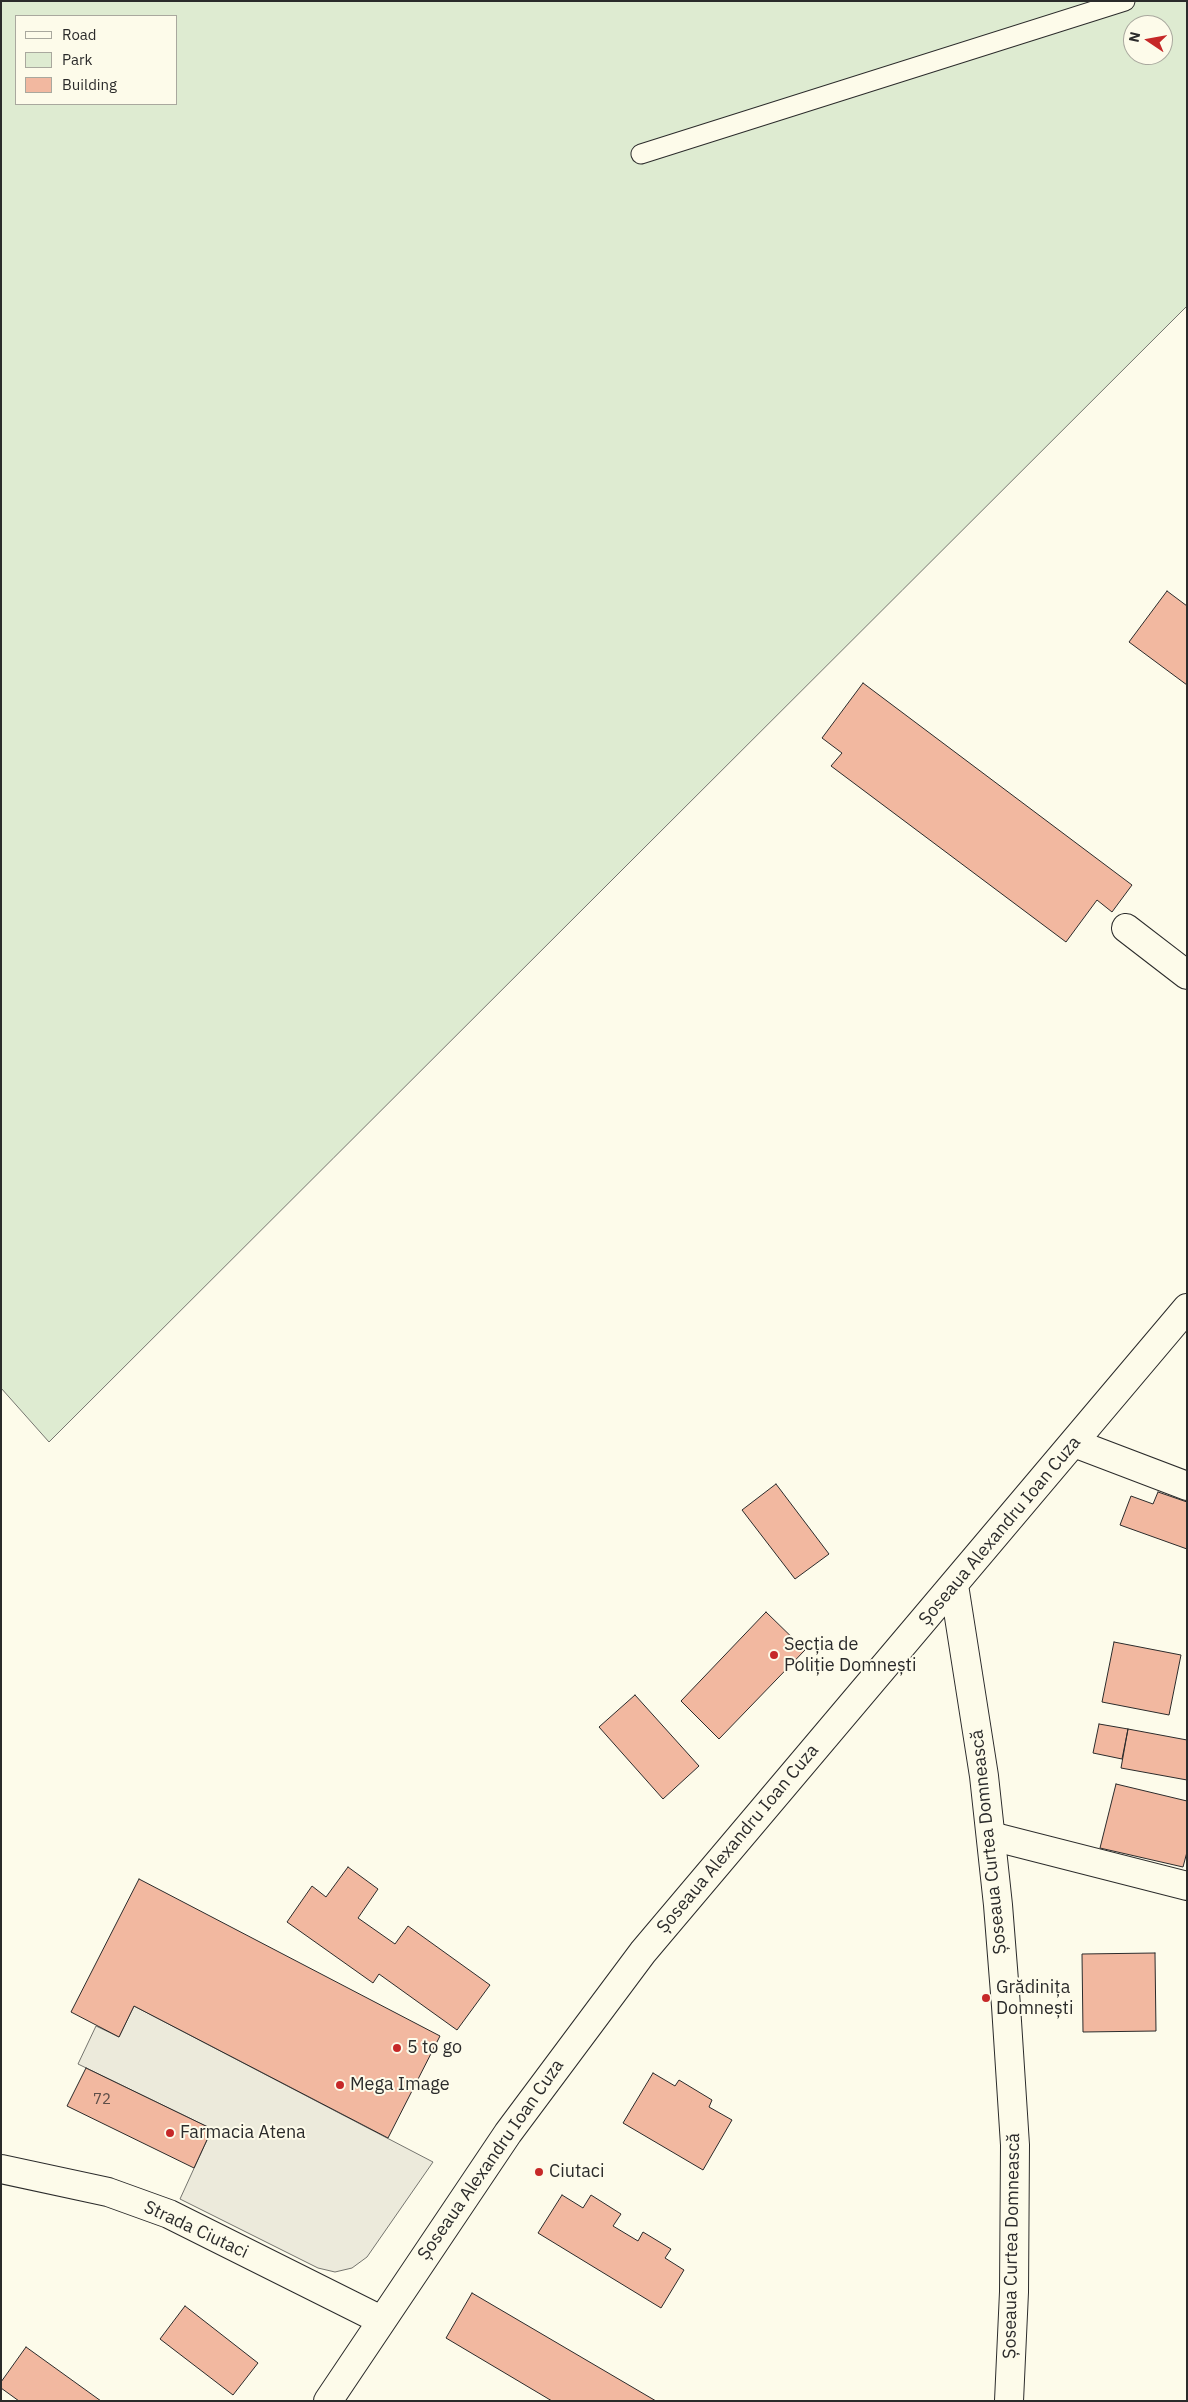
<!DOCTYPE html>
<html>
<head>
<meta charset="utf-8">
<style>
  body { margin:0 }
  #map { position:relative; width:1188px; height:2402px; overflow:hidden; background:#fdfbea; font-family:"IBM Plex Sans",sans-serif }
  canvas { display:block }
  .frame { position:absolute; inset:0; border:2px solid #2b2b2b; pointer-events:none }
  .legend { position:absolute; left:15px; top:15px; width:162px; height:90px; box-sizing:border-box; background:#fdfbea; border:1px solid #a9a89e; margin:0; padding:6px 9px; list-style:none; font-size:15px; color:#2b2b2b }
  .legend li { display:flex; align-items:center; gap:10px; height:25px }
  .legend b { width:25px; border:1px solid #a9a89e }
  .north { position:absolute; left:1123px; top:15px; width:50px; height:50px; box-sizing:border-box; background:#fdfbea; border:1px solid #a9a89e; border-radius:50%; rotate:282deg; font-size:14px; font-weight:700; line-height:20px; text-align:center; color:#2b2b2b }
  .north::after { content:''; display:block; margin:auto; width:18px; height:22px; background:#c62828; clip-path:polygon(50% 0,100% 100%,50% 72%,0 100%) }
</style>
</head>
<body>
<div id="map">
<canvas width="1188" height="2402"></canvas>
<div class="frame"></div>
<ul class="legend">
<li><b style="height:6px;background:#fdfbea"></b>Road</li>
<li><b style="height:14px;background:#deebd1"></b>Park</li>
<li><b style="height:14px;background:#f2b8a0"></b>Building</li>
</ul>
<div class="north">N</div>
</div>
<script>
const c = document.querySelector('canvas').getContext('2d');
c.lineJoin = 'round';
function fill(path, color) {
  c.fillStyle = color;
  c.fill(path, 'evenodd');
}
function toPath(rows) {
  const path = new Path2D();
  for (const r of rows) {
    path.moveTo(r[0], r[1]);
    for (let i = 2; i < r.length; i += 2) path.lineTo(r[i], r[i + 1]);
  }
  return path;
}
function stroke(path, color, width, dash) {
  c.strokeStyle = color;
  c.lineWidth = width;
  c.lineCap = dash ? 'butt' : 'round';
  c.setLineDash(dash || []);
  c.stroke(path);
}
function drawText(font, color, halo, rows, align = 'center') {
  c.font = font + ' "IBM Plex Sans",sans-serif';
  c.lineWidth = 4;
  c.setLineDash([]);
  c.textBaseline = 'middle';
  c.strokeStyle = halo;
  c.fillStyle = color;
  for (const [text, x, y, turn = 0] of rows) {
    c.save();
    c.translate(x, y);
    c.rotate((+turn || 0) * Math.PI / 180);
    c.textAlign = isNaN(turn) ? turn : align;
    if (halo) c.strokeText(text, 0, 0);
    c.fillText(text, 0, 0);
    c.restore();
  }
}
const green = toPath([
  [1,1,1187,1,1187,306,49,1442,1,1388,1,1],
  [16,16,176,16,176,104,16,104,16,16],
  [1133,25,1163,25,1163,55,1133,55,1133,25]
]);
fill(green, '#deebd1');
stroke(green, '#74746e', 1);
const parking = toPath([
  [134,2006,433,2162,367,2257,352,2268,335,2272,318,2268,180,2199,212,2129,78,2064,96,2026,119,2037,134,2006]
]);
fill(parking, '#eceadb');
stroke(parking, '#74746e', 1);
const building = toPath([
  [1167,591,1187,606,1187,685,1129,642,1167,591],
  [863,683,1132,885,1112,912,1097,900,1066,942,831,766,842,753,822,738,863,683],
  [776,1484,829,1554,795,1579,742,1510,776,1484],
  [1158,1492,1187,1502,1187,1549,1120,1525,1131,1496,1153,1504,1158,1492],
  [766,1612,805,1650,719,1739,681,1701,766,1612],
  [1114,1642,1181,1655,1169,1715,1102,1702,1114,1642],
  [635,1695,699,1766,663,1799,599,1727,635,1695],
  [1099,1724,1128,1729,1122,1759,1093,1753,1099,1724],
  [1128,1729,1187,1740,1187,1780,1121,1768,1128,1729],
  [1116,1784,1187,1801,1187,1852,1183,1867,1100,1848,1116,1784],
  [348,1867,378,1889,358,1918,395,1944,408,1926,490,1985,457,2030,379,1974,373,1983,287,1922,312,1886,326,1897,348,1867],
  [139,1879,440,2036,388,2138,134,2006,119,2037,71,2012,139,1879],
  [1155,1953,1156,2031,1083,2032,1082,1954,1155,1953],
  [86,2068,212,2129,194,2168,67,2106,86,2068],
  [653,2073,675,2086,679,2080,712,2100,709,2107,732,2120,703,2170,623,2123,653,2073],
  [562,2195,583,2208,591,2195,621,2214,613,2226,638,2241,643,2232,671,2249,665,2258,684,2270,661,2308,538,2233,562,2195],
  [472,2293,656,2401,552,2401,446,2338,472,2293],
  [185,2306,258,2363,233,2395,160,2339,185,2306],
  [26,2347,101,2401,19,2401,1,2388,1,2382,26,2347]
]);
fill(building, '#f2b8a0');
stroke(building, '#2b2b2b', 1);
const lane = toPath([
  [641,154,1125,1]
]);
const street = toPath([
  [1126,928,1187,975],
  [1074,1443,1187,1486],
  [991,1836,1187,1886]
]);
const secondary = toPath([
  [954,1585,984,1776,998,1905,1006,2006,1015,2145,1014,2292,1009,2401],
  [1,2169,108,2192,169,2214,381,2320],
  [328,2401,508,2133,643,1952,1187,1308]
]);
stroke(lane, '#2b2b2b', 21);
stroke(street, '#2b2b2b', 30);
stroke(secondary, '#2b2b2b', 30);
stroke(lane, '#fdfbea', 19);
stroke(street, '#fdfbea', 28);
stroke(secondary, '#fdfbea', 28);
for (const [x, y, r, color] of [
  [774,1655,5,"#c62828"],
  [986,1998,5,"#c62828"],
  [397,2048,5,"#c62828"],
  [340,2085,5,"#c62828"],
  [170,2133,5,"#c62828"],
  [539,2172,5,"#c62828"]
]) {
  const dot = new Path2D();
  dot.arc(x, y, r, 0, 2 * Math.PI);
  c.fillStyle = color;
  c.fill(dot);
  stroke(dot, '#fdfbea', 2);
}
drawText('15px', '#5d4e48', null, [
  ["72",102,2100]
]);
drawText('18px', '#2b2b2b', '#fdfbea', [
  ["Șoseaua Alexandru Ioan Cuza",1000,1531,-50],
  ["Șoseaua Alexandru Ioan Cuza",738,1839,-50],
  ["Șoseaua Curtea Domnească",989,1842,-96],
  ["Șoseaua Alexandru Ioan Cuza",491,2160,-55],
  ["Strada Ciutaci",196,2230,25],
  ["Șoseaua Curtea Domnească",1012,2246,-89]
]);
drawText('18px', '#2b2b2b', '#fdfbea', [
  ["Secția de",784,1645],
  ["Poliție Domnești",784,1666],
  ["Grădinița",996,1988],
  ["Domnești",996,2009],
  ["5 to go",407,2048],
  ["Mega Image",350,2085],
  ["Farmacia Atena",180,2133],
  ["Ciutaci",549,2172]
], 'left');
</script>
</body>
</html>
